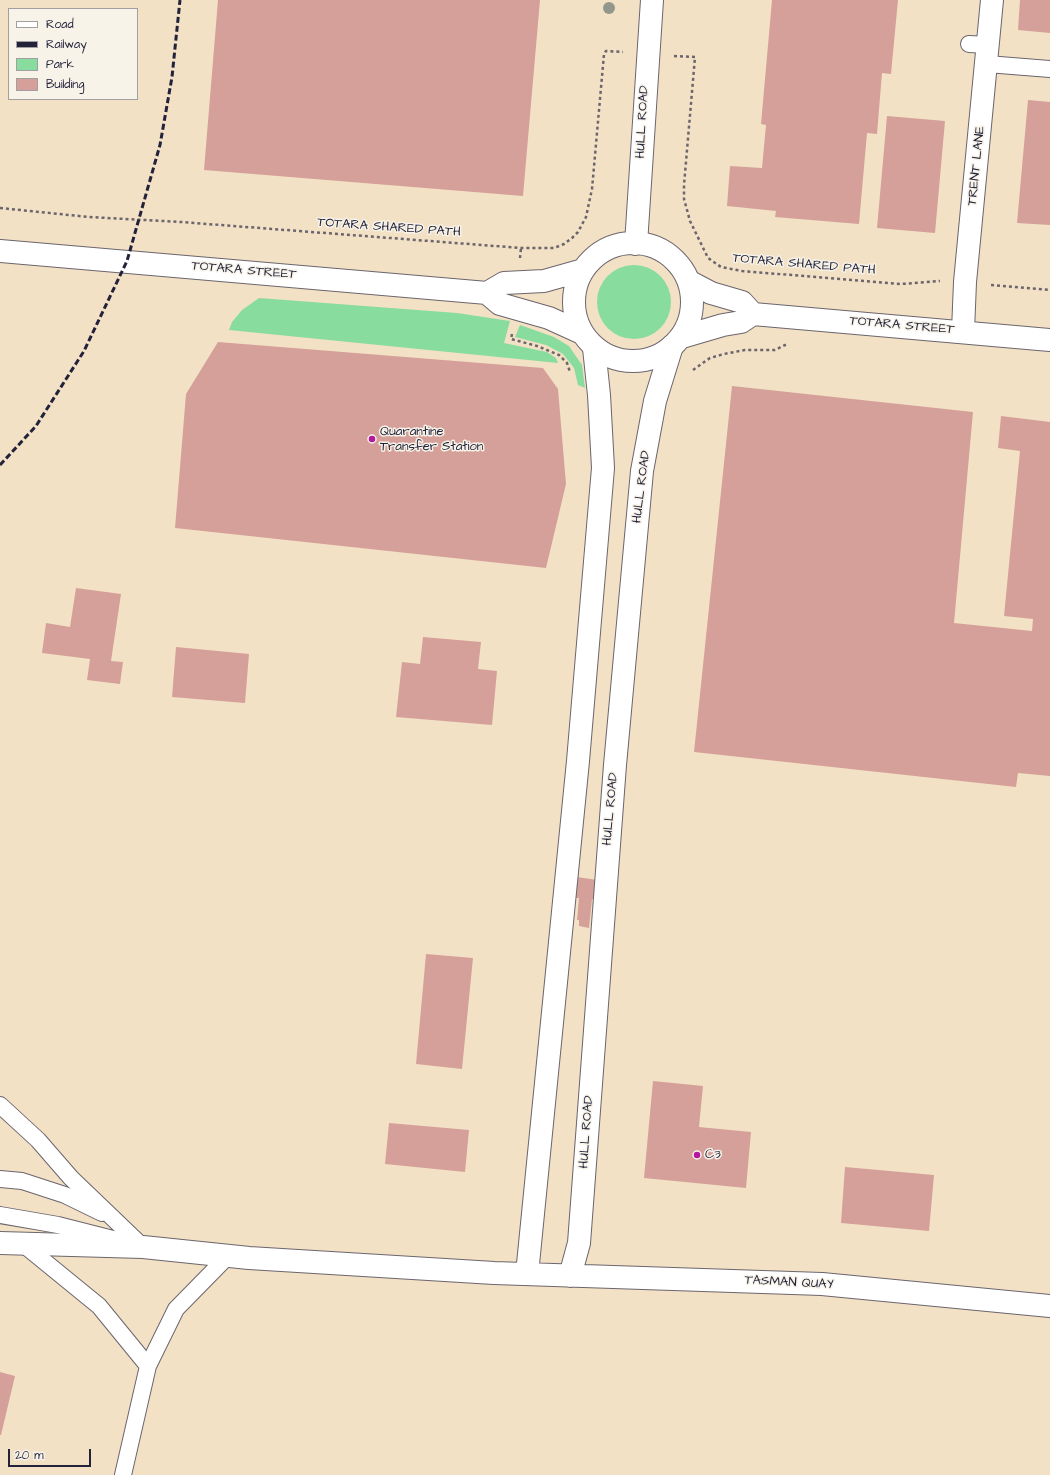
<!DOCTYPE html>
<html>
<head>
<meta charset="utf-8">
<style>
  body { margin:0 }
  #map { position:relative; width:1050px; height:1475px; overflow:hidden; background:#f3e1c6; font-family:"Architects Daughter",sans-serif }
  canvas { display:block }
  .legend { position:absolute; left:8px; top:8px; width:130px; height:92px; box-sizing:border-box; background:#f7f3e8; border:1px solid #a29fa3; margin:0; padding:5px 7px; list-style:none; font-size:12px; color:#22223b }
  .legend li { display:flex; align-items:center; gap:8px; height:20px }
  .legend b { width:20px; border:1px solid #a29fa3 }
  .scale { position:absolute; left:8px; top:1449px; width:83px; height:18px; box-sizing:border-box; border:2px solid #22223b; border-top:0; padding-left:5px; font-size:12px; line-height:14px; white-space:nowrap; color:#22223b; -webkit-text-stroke:3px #f7f3e8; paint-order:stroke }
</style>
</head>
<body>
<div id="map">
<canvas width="1050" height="1475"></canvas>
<ul class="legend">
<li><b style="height:5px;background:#fff"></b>Road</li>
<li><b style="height:5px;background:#22223b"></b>Railway</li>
<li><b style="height:11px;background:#88dc9e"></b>Park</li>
<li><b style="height:11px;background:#d5a099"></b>Building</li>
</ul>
<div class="scale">20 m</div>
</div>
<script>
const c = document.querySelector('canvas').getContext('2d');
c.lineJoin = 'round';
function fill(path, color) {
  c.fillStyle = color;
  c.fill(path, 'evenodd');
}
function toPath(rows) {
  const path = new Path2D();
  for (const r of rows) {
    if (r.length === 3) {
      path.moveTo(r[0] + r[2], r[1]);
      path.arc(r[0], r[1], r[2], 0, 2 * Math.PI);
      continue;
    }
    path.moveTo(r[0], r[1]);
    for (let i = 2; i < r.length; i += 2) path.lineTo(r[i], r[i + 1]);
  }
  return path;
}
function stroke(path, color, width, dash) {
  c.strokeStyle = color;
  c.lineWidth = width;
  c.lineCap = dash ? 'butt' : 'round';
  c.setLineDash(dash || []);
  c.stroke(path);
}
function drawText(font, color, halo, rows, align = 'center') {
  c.font = font + ' "Architects Daughter",sans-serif';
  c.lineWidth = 3;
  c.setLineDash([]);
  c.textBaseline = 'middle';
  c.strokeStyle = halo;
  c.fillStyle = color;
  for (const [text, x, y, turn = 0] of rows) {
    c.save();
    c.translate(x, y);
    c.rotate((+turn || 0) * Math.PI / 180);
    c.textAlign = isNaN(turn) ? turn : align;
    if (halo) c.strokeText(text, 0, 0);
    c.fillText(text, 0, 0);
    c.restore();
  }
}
fill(toPath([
  [634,302,37],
  [259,298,457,313,510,321,504,343,547,352,556,358,558,363,229,330,232,322,242,310],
  [520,325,554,337,569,346,582,365,585,388,578,385,574,368,563,354,546,345,515,337]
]), '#88dc9e');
fill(toPath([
  [218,0,540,0,523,196,204,170],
  [772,0,898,0,891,74,882,73,877,134,867,133,859,224,775,217,776,211,727,206,730,166,762,168,766,125,761,124],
  [1020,0,1050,0,1050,33,1018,30],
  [1028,100,1050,102,1050,225,1017,223],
  [887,116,945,121,935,233,877,228],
  [218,342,543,368,558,389,566,484,546,568,175,528,186,394],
  [732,386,973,412,954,623,1032,631,1033,619,1004,616,1020,451,998,448,1001,416,1050,422,1050,776,1018,773,1016,787,694,752],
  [76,588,121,594,111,661,123,662,120,684,87,680,90,659,42,653,46,623,70,627],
  [423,637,481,642,478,669,497,671,492,725,396,717,402,662,420,664],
  [176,647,249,654,245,703,172,697],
  [577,877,597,880,595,900,592,899,589,928,579,926,579,920,577,920,579,898,575,898],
  [426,954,473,958,462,1069,416,1064],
  [653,1081,703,1086,699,1127,751,1132,746,1188,644,1178],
  [389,1123,469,1130,465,1172,385,1164],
  [845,1167,934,1175,929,1231,841,1223],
  [0,1372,15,1376,1,1435,0,1435]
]), '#d5a099');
const lane = toPath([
  [969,44,988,45],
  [987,64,1050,69],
  [0,1105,38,1140,71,1178,143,1247],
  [0,1179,22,1181,65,1195,102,1213],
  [0,1215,58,1225,117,1240],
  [23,1244,99,1306,148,1366],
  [123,1475,148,1366,176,1309,228,1256]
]);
const street = toPath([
  [963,331,965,282,992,0],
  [0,1243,143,1247,249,1258,494,1273,822,1284,1050,1306],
  [527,1274,578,761,603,468,599,395,594,348],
  [570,1276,579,1243,615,765,642,471,655,401,672,346]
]);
const secondary = toPath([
  [633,302,59],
  [636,244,652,0],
  [0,251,487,293,504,283,544,281,583,270],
  [690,282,711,293,742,302,753,314],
  [487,293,500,304,549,318,582,333],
  [682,337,723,325,741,322,753,314,1050,340]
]);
stroke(lane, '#6b656c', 18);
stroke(street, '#6b656c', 24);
stroke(secondary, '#6b656c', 24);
stroke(toPath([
  [674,56,695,57,684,185,684,199,690,221,708,258,721,267,742,271,901,284,940,281],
  [0,208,89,217,181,222,521,248,554,248,564,244,572,238,578,232,586,217,592,189,604,54,606,51,623,52],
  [520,258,521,248],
  [991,285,1050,290],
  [512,334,511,339,537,346,559,355,567,363,570,372],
  [693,370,710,358,724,354,745,350,775,350,787,344]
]), '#6b656c', 2.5, [3, 3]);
stroke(lane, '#fff', 16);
stroke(street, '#fff', 22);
stroke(secondary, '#fff', 22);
stroke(toPath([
  [0,465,36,426,84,351,127,261,160,145,172,77,180,0]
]), '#22223b', 3, [6, 3]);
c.fillStyle = '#91978a';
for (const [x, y] of [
  [609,8]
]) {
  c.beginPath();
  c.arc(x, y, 6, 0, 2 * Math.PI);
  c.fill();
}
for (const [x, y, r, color] of [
  [372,439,4,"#b5179e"],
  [697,1155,4,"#b5179e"]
]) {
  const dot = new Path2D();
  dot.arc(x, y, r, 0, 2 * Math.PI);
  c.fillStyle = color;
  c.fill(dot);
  stroke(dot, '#f7f3e8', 1.5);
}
drawText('13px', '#22223b', '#f7f3e8', [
  ["HULL ROAD",643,122,-87],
  ["TRENT LANE",977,166,-84],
  ["TOTARA SHARED PATH",389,228,4],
  ["TOTARA SHARED PATH",804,265,5],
  ["TOTARA STREET",244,271,5],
  ["TOTARA STREET",902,326,5],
  ["HULL ROAD",642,487,-83],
  ["HULL ROAD",611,809,-85],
  ["HULL ROAD",587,1132,-86],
  ["TASMAN QUAY",789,1283,3]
]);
drawText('13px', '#22223b', '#f7f3e8', [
  ["Quarantine",380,432],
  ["Transfer Station",380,447],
  ["C3",705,1155]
], 'left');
</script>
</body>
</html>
